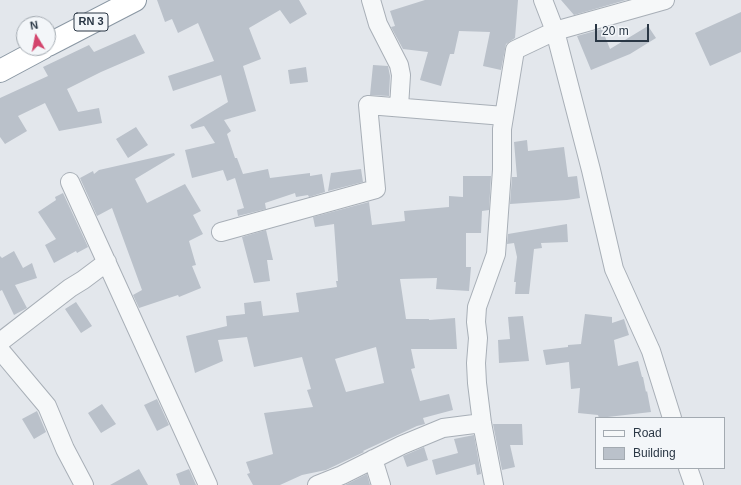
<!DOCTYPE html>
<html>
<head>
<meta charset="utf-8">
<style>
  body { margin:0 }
  #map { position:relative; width:741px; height:485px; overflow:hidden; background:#e3e7ec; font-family:Arial,sans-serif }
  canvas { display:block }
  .legend { position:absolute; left:595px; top:417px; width:130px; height:52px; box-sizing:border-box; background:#f3f6f9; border:1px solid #a3aab1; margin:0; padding:5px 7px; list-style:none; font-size:12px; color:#2a3745 }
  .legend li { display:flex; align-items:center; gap:8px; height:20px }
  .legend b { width:20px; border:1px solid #a3aab1 }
  .north { position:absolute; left:16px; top:16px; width:40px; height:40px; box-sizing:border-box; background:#f3f6f9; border:1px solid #a3aab1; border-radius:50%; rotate:350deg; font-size:11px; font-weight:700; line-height:16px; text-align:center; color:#2a3745 }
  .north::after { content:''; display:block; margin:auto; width:14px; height:18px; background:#d3456d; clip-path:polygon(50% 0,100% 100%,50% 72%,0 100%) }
  .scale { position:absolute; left:595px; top:24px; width:54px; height:18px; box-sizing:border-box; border:2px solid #2a3745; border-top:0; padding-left:5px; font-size:12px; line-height:14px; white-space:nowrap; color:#2a3745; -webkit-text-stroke:3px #f3f6f9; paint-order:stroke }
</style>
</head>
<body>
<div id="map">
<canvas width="741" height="485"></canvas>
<ul class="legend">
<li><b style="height:5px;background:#f6f8f9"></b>Road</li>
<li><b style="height:11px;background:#bac1ca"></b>Building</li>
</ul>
<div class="north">N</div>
<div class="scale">20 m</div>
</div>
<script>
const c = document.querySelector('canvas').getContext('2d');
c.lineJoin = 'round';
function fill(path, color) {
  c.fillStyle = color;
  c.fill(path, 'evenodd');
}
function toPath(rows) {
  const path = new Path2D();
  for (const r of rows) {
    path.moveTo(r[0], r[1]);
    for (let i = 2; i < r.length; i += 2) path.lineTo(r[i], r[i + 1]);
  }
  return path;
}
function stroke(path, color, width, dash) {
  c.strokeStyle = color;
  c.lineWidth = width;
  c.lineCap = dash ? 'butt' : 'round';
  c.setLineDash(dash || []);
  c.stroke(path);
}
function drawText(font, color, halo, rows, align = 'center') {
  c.font = font + ' Arial,sans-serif';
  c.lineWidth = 4;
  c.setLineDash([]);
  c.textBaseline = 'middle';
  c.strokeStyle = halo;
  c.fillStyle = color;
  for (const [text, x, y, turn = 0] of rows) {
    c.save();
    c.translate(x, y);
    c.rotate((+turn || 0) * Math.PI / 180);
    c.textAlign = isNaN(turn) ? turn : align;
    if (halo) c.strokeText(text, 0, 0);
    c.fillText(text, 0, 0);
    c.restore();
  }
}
fill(toPath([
  [157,0,299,0,307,14,290,24,280,10,249,28,261,59,243,66,256,111,224,120,231,131,227,134,235,158,237,158,243,174,268,169,270,178,310,173,310,176,322,174,325,192,309,197,308,195,296,197,295,193,265,203,266,209,238,216,237,210,244,208,235,178,227,181,223,170,192,178,185,150,215,143,204,126,192,129,190,125,228,102,221,75,173,91,168,76,214,61,198,23,178,33,172,19,165,22],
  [425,0,518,0,515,38,506,44,501,70,483,66,490,32,459,31,454,54,450,54,441,86,420,80,428,52,403,49,391,27,395,26,390,11],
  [561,0,626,0,574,15],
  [741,12,741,52,710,66,695,33],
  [648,26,656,38,630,54,591,70,577,36,602,29,610,49],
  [135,34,145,53,101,72,67,89,78,112,99,108,102,123,59,131,45,103,18,116,27,131,5,144,0,137,0,98,48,76,43,67,89,45,94,52],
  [373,65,388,66,390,76,389,96,370,95],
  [306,67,308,82,290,84,288,70],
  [136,127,148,145,128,158,116,139],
  [527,140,528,151,564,147,568,177,577,176,580,198,567,200,510,204,512,177,517,177,514,142],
  [174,153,175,155,135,179,147,203,185,184,201,211,193,215,203,234,189,241,196,265,192,266,201,288,179,297,178,295,139,308,133,295,142,290,112,208,97,216,80,178,93,171,94,174,99,170],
  [361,169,363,182,328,191,331,173],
  [463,176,491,176,489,210,482,211,481,233,466,233,466,267,471,267,469,291,436,289,437,278,400,279,406,319,429,319,429,320,455,318,457,349,411,349,415,368,411,369,420,401,449,394,453,410,423,418,425,424,417,426,363,451,364,452,326,470,302,475,280,485,253,485,247,474,250,473,246,462,273,454,264,413,313,407,307,390,311,389,302,357,254,367,247,337,218,340,223,361,195,373,186,336,227,326,226,316,245,314,244,303,261,301,263,316,299,312,296,293,337,287,336,281,338,281,334,224,315,227,313,217,369,202,372,225,405,221,404,211,449,207,449,196,463,197],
  [376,347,384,383,346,392,335,359],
  [63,193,88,247,77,253,76,251,54,263,45,245,56,239,38,212,56,200,55,197],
  [567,224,568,242,541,243,542,248,534,249,529,294,515,294,516,282,514,282,517,257,514,243,507,244,508,234],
  [266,230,273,260,267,260,270,281,254,283,242,237],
  [14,251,23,268,32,263,37,278,15,285,27,308,14,315,2,290,0,291,0,256,2,258],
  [76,302,92,326,81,333,65,309],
  [585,314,612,317,612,323,624,319,629,335,614,340,618,366,638,361,642,377,643,377,646,392,647,391,651,412,599,418,598,415,578,413,580,388,571,389,569,362,546,365,543,350,568,347,568,345,581,344],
  [523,316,529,361,499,363,498,340,510,339,508,317],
  [157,399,169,425,157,431,144,405],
  [102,404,116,424,101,433,88,413],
  [37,411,46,432,34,439,22,419],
  [493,424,522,424,523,445,510,445,515,467,502,470],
  [474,435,481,474,477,475,475,464,436,475,432,460,458,453,454,439],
  [424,447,428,460,407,467,403,456],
  [139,469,148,485,110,485],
  [189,469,196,485,180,485,176,474],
  [367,474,370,485,345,485]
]), '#bac1ca');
const minor = toPath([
  [371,0,378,24,399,65,401,75,399,107],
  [543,0,555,31,665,0],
  [70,182,208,485],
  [221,232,376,189,368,105,504,116],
  [0,342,70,288,83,280,107,262],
  [0,350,47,406,65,449,84,485],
  [373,459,381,485],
  [688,468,694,485],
  [317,485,342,475,402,445,443,428,482,423],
  [494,485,482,423,477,383,476,363,478,338,476,322,477,307,496,254,502,170,502,129,515,50,555,31,591,170,614,269,651,351,672,418]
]);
const highway = toPath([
  [48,45,135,0],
  [0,71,43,48]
]);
stroke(minor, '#a8afb7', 20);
stroke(highway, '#8a97a3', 24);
stroke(minor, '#f6f8f9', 18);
stroke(highway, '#fff', 22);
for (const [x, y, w] of [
  [91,22,34]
]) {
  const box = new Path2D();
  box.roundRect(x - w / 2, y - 9, w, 18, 3);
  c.fillStyle = '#f3f6f9';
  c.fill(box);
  stroke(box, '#2a3745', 1);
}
drawText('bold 11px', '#2a3745', null, [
  ["RN 3",91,22]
]);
</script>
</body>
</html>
